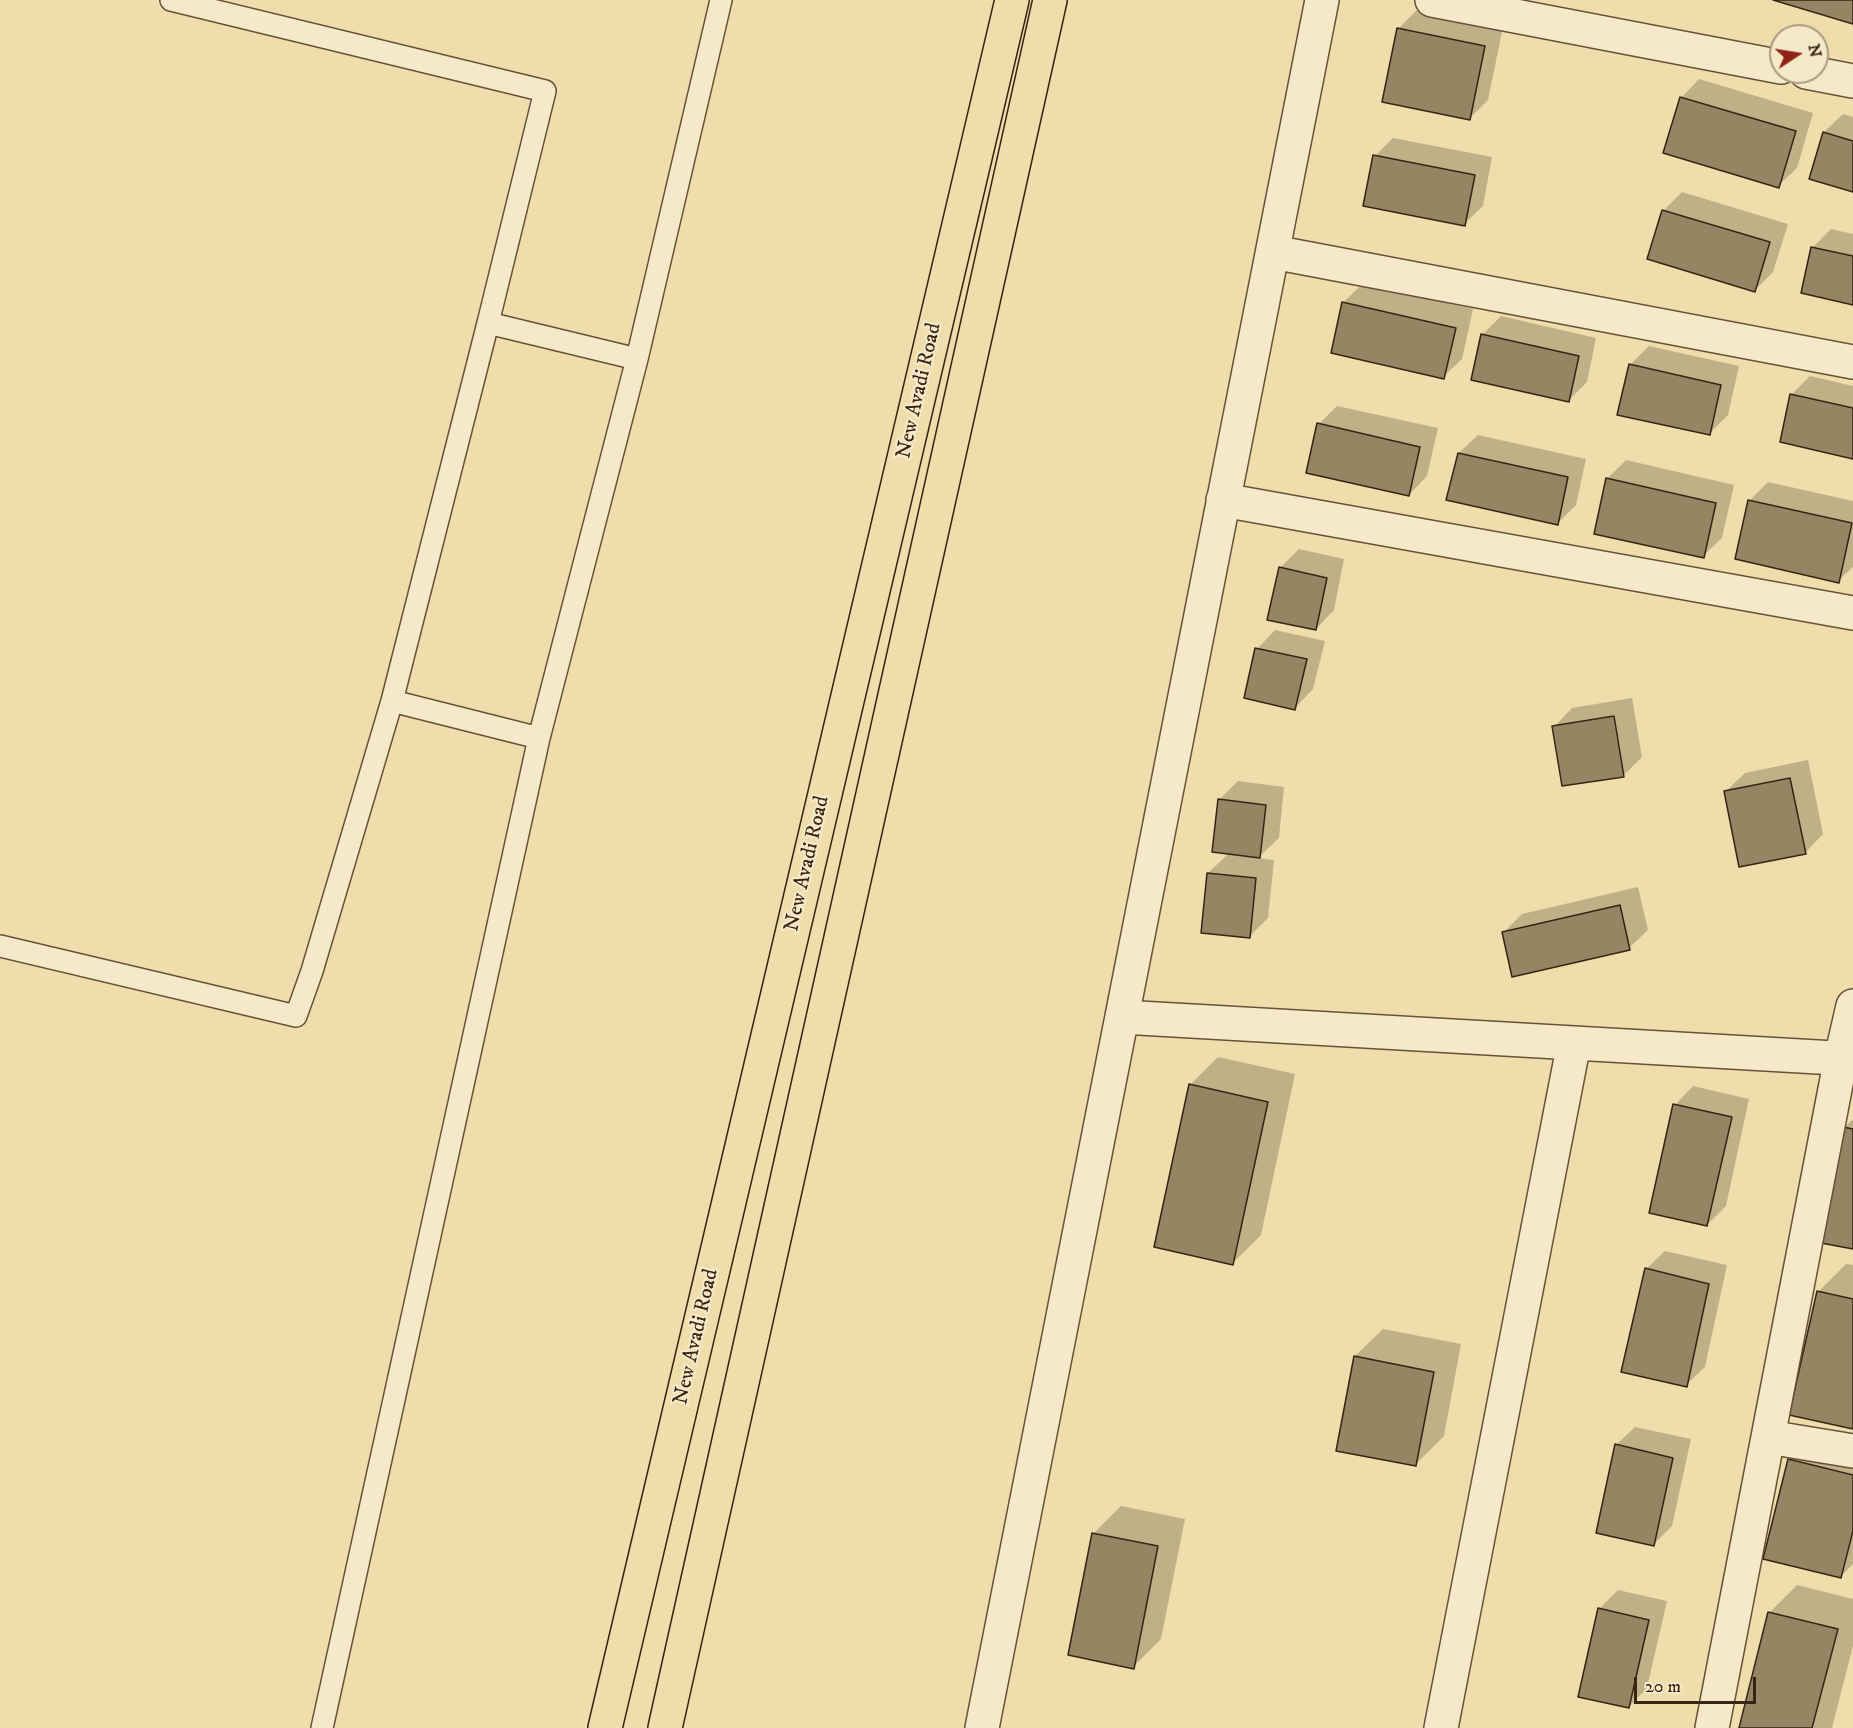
<!DOCTYPE html>
<html>
<head>
<meta charset="utf-8">
<style>
  body { margin:0 }
  #map { position:relative; width:1853px; height:1728px; overflow:hidden; background:#efddab; font-family:"IM FELL DW Pica",serif }
  canvas { display:block }
  .north { position:absolute; left:1769px; top:24px; width:60px; height:60px; box-sizing:border-box; background:#f5e9c8; border:2px solid #a99b80; border-radius:50%; rotate:78deg; font-size:16px; font-weight:700; line-height:24px; text-align:center; color:#362513 }
  .north::after { content:''; display:block; margin:auto; width:21px; height:27px; background:#8f2418; clip-path:polygon(50% 0,100% 100%,50% 72%,0 100%) }
  .scale { position:absolute; left:1634px; top:1677px; width:122px; height:27px; box-sizing:border-box; border:3px solid #362513; border-top:0; padding-left:8px; font-size:18px; line-height:21px; white-space:nowrap; color:#362513; -webkit-text-stroke:4px #f5e9c8; paint-order:stroke }
</style>
</head>
<body>
<div id="map">
<canvas width="1853" height="1728"></canvas>
<div class="north">N</div>
<div class="scale">20 m</div>
</div>
<script>
const c = document.querySelector('canvas').getContext('2d');
c.lineJoin = 'round';
function fill(path, color) {
  c.fillStyle = color;
  c.fill(path, 'evenodd');
}
function toPath(rows) {
  const path = new Path2D();
  for (const r of rows) {
    path.moveTo(r[0], r[1]);
    for (let i = 2; i < r.length; i += 2) path.lineTo(r[i], r[i + 1]);
  }
  return path;
}
function stroke(path, color, width, dash) {
  c.strokeStyle = color;
  c.lineWidth = width;
  c.lineCap = dash ? 'butt' : 'round';
  c.setLineDash(dash || []);
  c.stroke(path);
}
function drawText(font, color, halo, rows, align = 'center') {
  c.font = font + ' "IM FELL DW Pica",serif';
  c.lineWidth = 4.5;
  c.setLineDash([]);
  c.textBaseline = 'middle';
  c.strokeStyle = halo;
  c.fillStyle = color;
  for (const [text, x, y, turn = 0] of rows) {
    c.save();
    c.translate(x, y);
    c.rotate((+turn || 0) * Math.PI / 180);
    c.textAlign = isNaN(turn) ? turn : align;
    if (halo) c.strokeText(text, 0, 0);
    c.fillText(text, 0, 0);
    c.restore();
  }
}
fill(toPath([
  [1417,10,1503,27,1488,100,1470,118,1384,101,1399,28],
  [1699,79,1813,113,1797,168,1778,186,1681,98],
  [1843,114,1853,117,1853,190,1811,178,1824,132],
  [1393,138,1492,157,1483,206,1464,224,1375,156],
  [1682,192,1788,224,1773,272,1755,290,1663,211],
  [1831,229,1853,234,1853,303,1813,247],
  [1362,284,1473,309,1462,359,1443,377,1343,303],
  [1501,316,1596,338,1587,382,1569,400,1482,335],
  [1649,346,1739,366,1728,415,1709,434,1630,365],
  [1810,376,1853,386,1853,457,1791,395],
  [1337,406,1438,428,1427,476,1409,495,1319,424],
  [1478,435,1586,459,1576,505,1557,524,1459,453],
  [1626,460,1734,485,1722,538,1703,556,1607,479],
  [1768,482,1853,501,1853,567,1838,581,1749,501],
  [1299,549,1344,559,1334,610,1316,629,1280,568],
  [1275,630,1325,641,1313,689,1295,708,1257,649],
  [1632,698,1642,757,1624,775,1554,727,1572,708],
  [1808,760,1823,834,1805,853,1726,791,1745,773],
  [1238,781,1284,787,1279,838,1258,858,1274,860,1268,918,1250,936,1208,873,1229,853,1219,800],
  [1638,887,1648,930,1629,948,1504,932,1522,914],
  [1218,1057,1295,1074,1261,1235,1233,1263,1190,1085],
  [1693,1086,1749,1099,1726,1206,1707,1225,1675,1105],
  [1853,1119,1853,1248,1844,1128],
  [1665,1251,1727,1265,1705,1367,1686,1385,1646,1269],
  [1846,1264,1853,1265,1853,1428,1818,1292],
  [1383,1329,1461,1344,1444,1436,1416,1464,1355,1356],
  [1635,1427,1691,1439,1672,1526,1653,1545,1616,1445],
  [1817,1432,1853,1441,1853,1564,1841,1576,1765,1558,1790,1459],
  [1121,1506,1185,1519,1161,1639,1133,1667,1093,1534],
  [1797,1585,1853,1599,1853,1646,1832,1728,1741,1728,1770,1612],
  [1618,1590,1667,1601,1647,1688,1629,1707,1580,1696,1600,1608]
]), '#0003');
const building = toPath([
  [1773,0,1853,0,1853,24,1773,0],
  [1397,28,1485,46,1470,120,1382,102,1397,28],
  [1680,97,1796,131,1779,188,1663,153,1680,97],
  [1823,132,1853,141,1853,192,1809,179,1823,132],
  [1373,155,1475,175,1465,226,1363,206,1373,155],
  [1662,210,1770,242,1755,292,1647,259,1662,210],
  [1811,247,1853,256,1853,305,1801,293,1811,247],
  [1342,302,1456,328,1444,379,1331,353,1342,302],
  [1481,334,1579,356,1569,402,1471,380,1481,334],
  [1629,364,1721,385,1710,435,1617,415,1629,364],
  [1790,394,1853,408,1853,459,1780,442,1790,394],
  [1317,423,1420,447,1409,496,1306,473,1317,423],
  [1458,453,1568,477,1558,525,1446,500,1458,453],
  [1606,478,1716,503,1704,558,1594,534,1606,478],
  [1748,500,1852,523,1839,583,1735,559,1748,500],
  [1279,567,1327,578,1316,630,1267,620,1279,567],
  [1255,648,1307,659,1295,710,1244,698,1255,648],
  [1614,716,1624,777,1562,786,1552,726,1614,716],
  [1790,778,1806,854,1739,867,1724,791,1790,778],
  [1218,799,1266,805,1260,858,1212,852,1218,799],
  [1207,873,1256,878,1250,938,1201,933,1207,873],
  [1620,905,1630,950,1512,977,1502,932,1620,905],
  [1189,1084,1268,1102,1233,1265,1154,1247,1189,1084],
  [1673,1104,1732,1117,1707,1226,1649,1213,1673,1104],
  [1843,1127,1853,1129,1853,1249,1821,1243,1843,1127],
  [1645,1268,1709,1284,1687,1387,1621,1372,1645,1268],
  [1817,1291,1853,1299,1853,1429,1789,1415,1817,1291],
  [1354,1356,1434,1372,1416,1466,1336,1451,1354,1356],
  [1615,1444,1673,1458,1654,1546,1596,1533,1615,1444],
  [1788,1459,1853,1475,1853,1531,1841,1578,1763,1559,1788,1459],
  [1092,1533,1158,1546,1134,1669,1068,1655,1092,1533],
  [1598,1608,1649,1620,1629,1708,1578,1697,1598,1608],
  [1768,1612,1838,1629,1812,1728,1739,1728,1768,1612]
]);
fill(building, '#968562');
stroke(building, '#362513', 1.5);
const service = toPath([
  [171,0,545,91,488,323],
  [392,701,539,738],
  [0,946,296,1016,312,971,392,701,488,323,637,359],
  [322,1728,539,738,637,359,721,0]
]);
const minor = toPath([
  [1432,0,1781,67],
  [1806,72,1853,81],
  [1273,252,1853,362],
  [1223,500,1853,613],
  [1122,1017,1853,1059],
  [1768,1437,1853,1451],
  [982,1728,1322,0],
  [1441,1728,1574,1043],
  [1712,1728,1841,1058,1853,1006]
]);
const primary = toPath([
  [605,1728,1012,0],
  [665,1728,1050,0]
]);
stroke(service, '#645339', 24);
stroke(minor, '#645339', 36);
stroke(primary, '#362513', 36);
stroke(service, '#f5e9c8', 21);
stroke(minor, '#f5e9c8', 33);
stroke(primary, '#efddab', 33);
drawText('21px', '#362513', '#f5e9c8', [
  ["New Avadi Road",920,391,-77],
  ["New Avadi Road",808,864,-77],
  ["New Avadi Road",697,1337,-77]
]);
</script>
</body>
</html>
